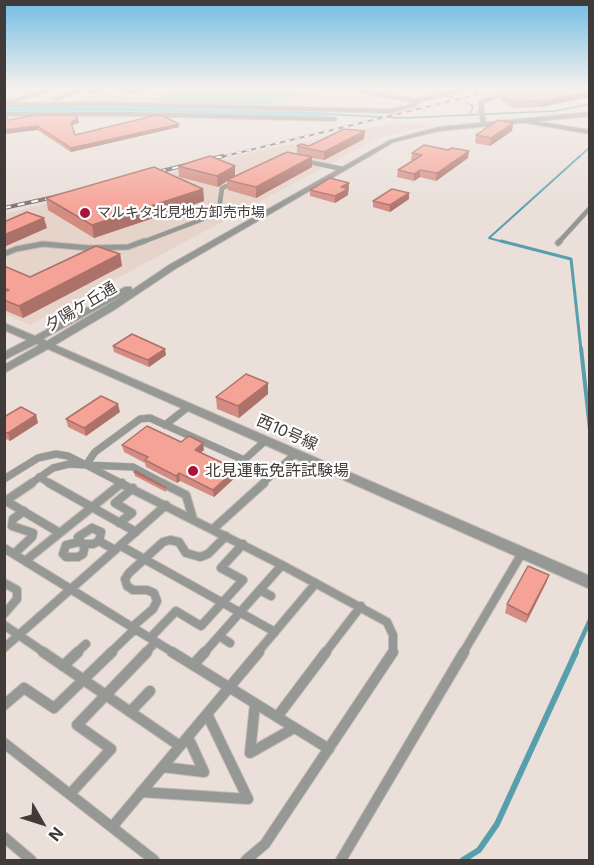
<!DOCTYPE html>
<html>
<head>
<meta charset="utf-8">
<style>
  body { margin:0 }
  #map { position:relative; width:594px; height:865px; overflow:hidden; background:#eadfd9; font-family:Inter,sans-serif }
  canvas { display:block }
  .frame { position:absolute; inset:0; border:6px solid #403b39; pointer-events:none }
  .north { position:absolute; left:12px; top:793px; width:60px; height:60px; -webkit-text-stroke:4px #fff; paint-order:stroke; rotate:129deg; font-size:16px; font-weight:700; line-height:24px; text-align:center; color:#403b39 }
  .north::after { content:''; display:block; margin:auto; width:21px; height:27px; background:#403b39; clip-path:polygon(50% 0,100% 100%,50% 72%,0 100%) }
</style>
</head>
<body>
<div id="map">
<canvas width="594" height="865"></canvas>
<div class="frame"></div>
<div class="north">N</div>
</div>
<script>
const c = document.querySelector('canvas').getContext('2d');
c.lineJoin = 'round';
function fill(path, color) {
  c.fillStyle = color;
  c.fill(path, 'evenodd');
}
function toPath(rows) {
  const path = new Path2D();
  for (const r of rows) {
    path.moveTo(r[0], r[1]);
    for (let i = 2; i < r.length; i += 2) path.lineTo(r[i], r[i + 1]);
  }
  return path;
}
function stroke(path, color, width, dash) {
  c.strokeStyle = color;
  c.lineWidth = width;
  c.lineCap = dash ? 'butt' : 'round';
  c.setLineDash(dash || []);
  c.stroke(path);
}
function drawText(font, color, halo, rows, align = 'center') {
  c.font = font + ' Inter,"Noto Sans JP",sans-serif';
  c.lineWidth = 4.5;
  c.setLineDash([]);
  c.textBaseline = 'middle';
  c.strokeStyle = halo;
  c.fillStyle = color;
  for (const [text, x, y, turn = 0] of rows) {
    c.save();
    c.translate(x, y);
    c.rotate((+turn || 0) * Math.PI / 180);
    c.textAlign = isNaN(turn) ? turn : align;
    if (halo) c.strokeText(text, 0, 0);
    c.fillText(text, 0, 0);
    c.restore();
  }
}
fill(toPath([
  [396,122,433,125,380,137,30,325,5,314,4,214,271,148]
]), '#e6d3c9');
fill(toPath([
  [110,89,339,89,294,108,72,102]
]), '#e4d6c3');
fill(toPath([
  [172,89,308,89,274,104,257,105,166,103,151,100,175,92]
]), '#93debd');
stroke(toPath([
  [437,89,439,93],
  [447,96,454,98],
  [466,102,473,106,470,114],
  [324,114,403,118,555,111,590,104],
  [578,158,590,147]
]), '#589fad', 1.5);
stroke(toPath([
  [507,243,489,238,580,156]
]), '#589fad', 2);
stroke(toPath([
  [501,241,571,259,581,350]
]), '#589fad', 3);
stroke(toPath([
  [581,348,590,429]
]), '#589fad', 4);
stroke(toPath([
  [575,653,590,620]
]), '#589fad', 4.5);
stroke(toPath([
  [463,860,479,850,497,824,576,652]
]), '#589fad', 6);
fill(toPath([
  [4,105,324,111,330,114,324,117,4,111,4,105]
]), '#62cadf');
const serviceFar4 = toPath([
  [304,161,343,169],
  [140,243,203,219,219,209,222,188,236,182],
  [558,243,590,208]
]);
const serviceFar3 = toPath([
  [558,243,560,241],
  [4,254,16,249,43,244,89,248,128,247,144,241]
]);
const serviceFar2 = toPath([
  [165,425,188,407],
  [86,465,95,452,140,419,150,418,244,460,265,441],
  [39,477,51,484],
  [4,479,38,458,56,454,68,456,86,465,133,467,165,484],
  [30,484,53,468,69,464,86,465,123,484],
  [262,484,295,454]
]);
const serviceFar1 = toPath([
  [49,483,136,532],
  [120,483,282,565,387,622,393,635,393,653],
  [162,483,186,495,193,519],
  [6,501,60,533],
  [4,502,32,483],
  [119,523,132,513,115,503,133,488],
  [92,528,101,532,99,541,93,544,82,544,78,537,92,528],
  [213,529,264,483],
  [99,541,115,550],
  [79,542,66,545,63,554,66,557,78,557,83,554,85,545],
  [121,546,275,632],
  [4,548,174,653],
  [14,554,32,537,33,533,12,526,13,519,24,511],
  [25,561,122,483],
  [4,583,17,590,17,599,4,614],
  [260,590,271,596],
  [4,625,45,653],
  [132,627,153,609,157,601,154,593,147,590,133,590,127,586,125,579,129,573,163,542,170,540,179,542,186,553,200,557,208,554,226,536],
  [219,636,230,643],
  [150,638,176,611,201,626,243,580,221,568,243,544],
  [4,648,166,505],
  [76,653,86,644],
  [110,653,135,629],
  [145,653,156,642],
  [204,653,282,565],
  [257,653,316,583],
  [325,653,361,606],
  [463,653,522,553]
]);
const service = toPath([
  [43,652,180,746],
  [172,652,329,749],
  [193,665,205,652],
  [63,666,78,652],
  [255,704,250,753,294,728],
  [4,705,24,688,54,708,112,652],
  [130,712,150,691],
  [277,717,326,652],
  [4,743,154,860],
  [163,767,204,772,188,737],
  [141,792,248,799,207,714],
  [70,794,111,749,77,725,147,652],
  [112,827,259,652],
  [4,837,31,860],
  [246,860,265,844,393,652],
  [341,860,464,652]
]);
const minor = toPath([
  [80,89,89,89,56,100,51,99,80,89],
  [514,89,522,89,483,103,486,124,481,125,478,101,514,89],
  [416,99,419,101,416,106,391,113,106,106,4,107,4,103,106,102,391,109,412,104,416,99],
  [4,112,133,112,334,117,337,119,334,121,133,116,4,116,4,112],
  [522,119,590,130,590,134,520,122,522,119]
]);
const tertiary = toPath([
  [48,89,57,89,4,106,4,102,48,89],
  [342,89,355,89,416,99,461,89,471,89,416,103,342,89],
  [590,112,590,116,439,131,394,142,175,269,114,310,55,345,590,576,590,589,48,349,4,373,4,365,39,345,36,344,4,360,4,352,27,340,4,330,4,323,35,336,125,287,131,287,132,290,169,265,390,140,439,127,590,112],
  [125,294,47,341,43,339,125,294]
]);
stroke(serviceFar4, '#c5bbb6', 5);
stroke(serviceFar3, '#c5bbb6', 7);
stroke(serviceFar2, '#c5bbb6', 8);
stroke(serviceFar1, '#c5bbb6', 10);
stroke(service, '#c5bbb6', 12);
stroke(minor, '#c5bbb6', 2);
stroke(tertiary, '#c5bbb6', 2);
stroke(serviceFar4, '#959894', 4.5);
stroke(serviceFar3, '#959894', 5);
stroke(serviceFar2, '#959894', 7);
stroke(serviceFar1, '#959894', 8);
stroke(service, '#959894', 10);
fill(minor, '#959894');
fill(tertiary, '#959894');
const railFar1 = toPath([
  [217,158,500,89]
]);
const rail = toPath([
  [145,175,223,156],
  [4,208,63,195]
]);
stroke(railFar1, '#7c7571', 2);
stroke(rail, '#7c7571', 4);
stroke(railFar1, '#fff', 1.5, [5]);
stroke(rail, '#fff', 2, [7]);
fill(toPath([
  [86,89,106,89,92,94,86,92],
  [111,89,146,89,132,94],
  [590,89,590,97,541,107,512,108,500,99,501,94],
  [4,116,9,120,79,123,72,125,75,135,179,127,71,152,37,130,4,134],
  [513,123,512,131,490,146,475,143,476,135],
  [364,139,324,160,312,158,312,167,256,198,228,190,227,181,218,187,179,177,178,166,235,166,235,176,297,154,297,146,309,146],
  [412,153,468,158,436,181,420,177,414,181,397,177,398,170,413,161,411,160],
  [349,183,348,195,335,203,310,196,310,190],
  [203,189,204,201,94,238,48,210,46,198],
  [409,199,390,212,373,207,373,201],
  [120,254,122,266,23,318,4,310,4,266,30,277],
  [113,346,166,355,149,367,114,352],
  [268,394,239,418,217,409,216,397],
  [120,412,86,436,68,427,66,419],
  [36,415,38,423,10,441,4,438,4,417],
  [181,442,204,450,201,452,237,476,214,497,180,481,177,483,146,467,145,463,124,452,122,445],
  [134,472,166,488,166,492,135,476],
  [549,575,546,583,526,623,505,613,507,604]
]), '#d48c82');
fill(toPath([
  [94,89,106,89,92,94,91,90],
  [134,89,146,89,132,94,132,90],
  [590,92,590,97,541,107,542,101],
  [78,119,79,123,72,125,71,122],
  [513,123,512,131,490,146,491,138],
  [179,124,179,127,71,152,71,148],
  [37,126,37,130,4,134,4,130],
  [365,131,364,139,324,160,324,152],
  [469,151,468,158,436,181,437,173],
  [312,157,312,167,256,198,256,187],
  [235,166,235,177,227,180,227,181,218,187,217,176],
  [420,170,420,177,414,181,414,174],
  [349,183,348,195,335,203,335,196,341,187],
  [203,189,204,201,94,238,92,225],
  [409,193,409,199,390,212,390,205],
  [44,218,47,228,4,247,4,235],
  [120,254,122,266,23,318,19,306],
  [165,349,166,355,149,367,148,360],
  [268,383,268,394,239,418,238,406],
  [118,404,120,412,86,436,84,428],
  [36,415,38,423,10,441,8,433],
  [203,443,204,450,196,457,195,450],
  [236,469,237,476,214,497,213,490],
  [179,473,180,481,177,483,176,476],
  [549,575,546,583,526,623,528,615]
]), '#ac726a');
const building = toPath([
  [518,89,590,89,590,92,542,101,513,102,501,94,518,89],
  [35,115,74,115,78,119,71,122,75,135,157,115,163,116,179,124,71,148,37,126,4,130,4,116,9,120,35,115],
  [498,120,513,123,491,138,476,135,498,120],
  [344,129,365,131,324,152,297,146,301,144,309,146,344,129],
  [424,145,448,150,452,148,469,151,437,173,420,170,414,174,398,170,422,155,412,153,424,145],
  [287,152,312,157,256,187,227,180,287,152],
  [210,156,235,166,217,176,178,166,210,156],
  [154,167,203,189,92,225,46,198,154,167],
  [330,178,349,183,341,187,348,189,335,196,310,190,330,178],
  [392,189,409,193,390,205,373,201,392,189],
  [27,212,44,218,4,235,4,222,27,212],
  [96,246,120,254,19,306,4,300,4,292,9,290,4,288,4,266,30,277,96,246],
  [132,334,165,349,148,360,113,346,132,334],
  [246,374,268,383,238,406,216,397,246,374],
  [101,396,118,404,84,428,66,419,101,396],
  [21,407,36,415,8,433,4,432,4,417,21,407],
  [147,426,181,442,189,436,203,443,195,450,236,469,213,490,179,473,176,476,145,460,148,457,122,445,147,426],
  [136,471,166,488,134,472,136,471],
  [528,566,549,575,528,615,507,604,528,566]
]);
fill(building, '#f6a397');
stroke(building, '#ac726a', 1.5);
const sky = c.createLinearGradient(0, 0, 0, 210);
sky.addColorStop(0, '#72bde4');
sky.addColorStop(0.42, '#f6f1ee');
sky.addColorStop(1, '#f6f1ee00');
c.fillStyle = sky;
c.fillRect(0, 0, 594, 210);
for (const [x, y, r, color] of [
  [85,213,6,"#aa1337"],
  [193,471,6,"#aa1337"]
]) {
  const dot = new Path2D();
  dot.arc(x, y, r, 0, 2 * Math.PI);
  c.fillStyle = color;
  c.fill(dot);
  stroke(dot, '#fff', 2);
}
drawText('14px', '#403b39', '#fff', [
  ["マルキタ北見地方卸売市場",97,213]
], 'left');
drawText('16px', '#403b39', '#fff', [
  ["夕陽ケ丘通",81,307,-31],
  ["西10号線",287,433,24]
]);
drawText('16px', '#403b39', '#fff', [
  ["北見運転免許試験場",205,471]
], 'left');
</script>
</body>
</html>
